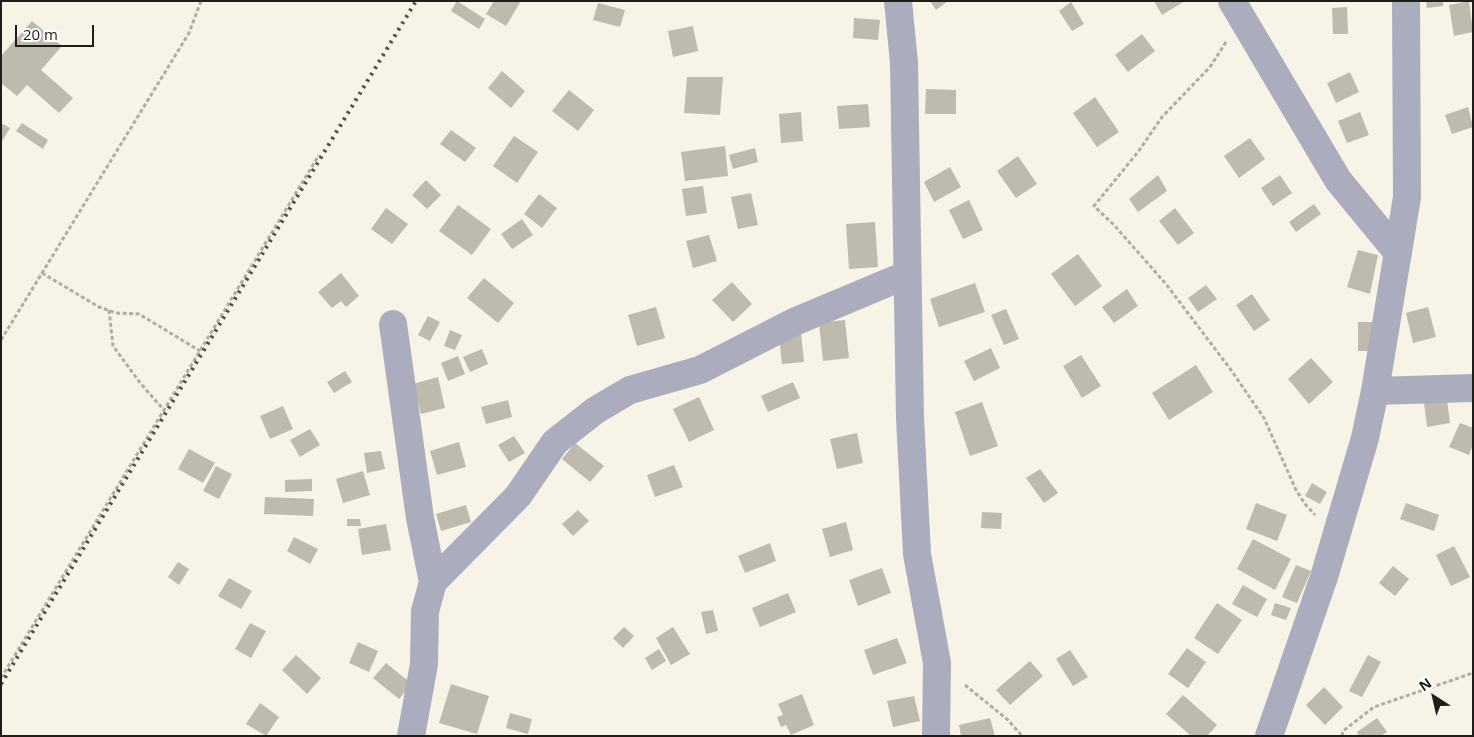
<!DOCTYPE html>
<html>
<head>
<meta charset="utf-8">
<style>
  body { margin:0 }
  #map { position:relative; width:1474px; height:737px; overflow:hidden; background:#f7f3e6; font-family:"Open Sans",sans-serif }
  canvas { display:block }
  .frame { position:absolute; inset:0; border:2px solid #201e19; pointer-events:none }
  .north { position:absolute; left:1409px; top:672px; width:50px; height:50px; -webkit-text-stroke:4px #fff; paint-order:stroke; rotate:325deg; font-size:14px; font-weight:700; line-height:20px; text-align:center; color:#201e19 }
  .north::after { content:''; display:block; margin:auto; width:18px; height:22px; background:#201e19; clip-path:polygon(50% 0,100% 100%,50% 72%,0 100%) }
  .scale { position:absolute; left:15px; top:25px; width:79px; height:22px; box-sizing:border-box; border:2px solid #201e19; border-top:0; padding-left:6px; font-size:15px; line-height:18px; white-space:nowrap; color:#201e19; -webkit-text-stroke:4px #fff; paint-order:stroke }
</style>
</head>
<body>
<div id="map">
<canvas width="1474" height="737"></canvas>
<div class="frame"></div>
<div class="north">N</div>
<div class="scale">20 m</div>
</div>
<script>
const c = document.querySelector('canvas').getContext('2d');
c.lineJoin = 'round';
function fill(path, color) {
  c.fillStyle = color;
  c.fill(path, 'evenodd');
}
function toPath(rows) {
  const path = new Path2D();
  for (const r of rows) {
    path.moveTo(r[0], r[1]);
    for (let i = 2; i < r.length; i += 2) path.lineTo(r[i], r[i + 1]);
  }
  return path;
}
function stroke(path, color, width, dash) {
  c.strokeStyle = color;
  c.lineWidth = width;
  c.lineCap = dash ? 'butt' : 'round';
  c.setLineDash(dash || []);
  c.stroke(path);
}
fill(toPath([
  [457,1,485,19,479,29,451,11],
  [494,1,521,1,506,26,486,14],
  [930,1,948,1,936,10],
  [1154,1,1185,1,1162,15],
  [1426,1,1443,1,1443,6,1427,8],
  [1469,1,1473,32,1454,36,1449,5],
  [1071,2,1084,24,1072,31,1059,11],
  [598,3,625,10,620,27,593,20],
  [1347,7,1348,34,1333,34,1332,8],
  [854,18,880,20,878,40,853,38],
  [32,21,62,46,41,70,73,98,59,113,27,85,17,96,1,83,1,56],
  [693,26,698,51,673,57,668,31],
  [1142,34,1155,51,1128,72,1115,55],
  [502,71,525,91,511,108,488,88],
  [1350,72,1359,92,1336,103,1327,83],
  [687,77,723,77,720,115,684,113],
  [926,89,956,90,956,114,925,114],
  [569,90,594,110,578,131,552,111],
  [1095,97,1119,132,1097,147,1073,113],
  [868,104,870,127,839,129,837,106],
  [1468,107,1473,127,1452,134,1445,115],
  [801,112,803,141,781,143,779,114],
  [1360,112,1369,135,1347,143,1338,121],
  [1,123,10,128,1,143],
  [22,123,48,140,43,149,16,131],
  [451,130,476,148,465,162,440,144],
  [514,136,538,152,517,183,493,166],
  [1250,138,1265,159,1239,178,1224,156],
  [725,146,728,176,685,181,681,152],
  [755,148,758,162,733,169,729,155],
  [1018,156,1037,184,1016,198,997,171],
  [950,167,961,187,934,202,924,182],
  [1158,175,1167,191,1138,212,1129,199],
  [1280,175,1292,193,1273,206,1261,188],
  [426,180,441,195,427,209,412,195],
  [703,186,707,213,686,216,682,189],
  [751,193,758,225,738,229,731,197],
  [539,194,557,208,542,228,524,214],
  [969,200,983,230,963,239,949,210],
  [1314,204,1321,214,1296,232,1289,222],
  [458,205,491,229,472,255,439,231],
  [386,208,408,224,392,244,371,229],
  [1175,208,1194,233,1178,245,1159,221],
  [522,219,533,235,512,249,501,234],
  [875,222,878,267,849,269,846,224],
  [709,235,717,261,693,268,686,241],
  [1358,250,1378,255,1370,294,1347,287],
  [1078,254,1102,286,1075,306,1051,274],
  [341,273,359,296,346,307,341,301,332,308,318,292],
  [484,278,514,303,498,323,467,298],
  [732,282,752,304,733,322,712,300],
  [975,283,985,312,939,327,930,299],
  [1206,285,1217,299,1198,312,1188,298],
  [1127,289,1138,306,1114,323,1102,307],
  [1252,294,1270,320,1254,331,1236,305],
  [656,307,665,338,637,346,628,315],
  [1428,307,1436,337,1413,343,1406,313],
  [1006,309,1019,339,1004,345,991,315],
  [428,316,440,322,430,341,418,335],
  [845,320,849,358,823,361,819,323],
  [1358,322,1376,322,1375,351,1358,351],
  [450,330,462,335,455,350,444,346],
  [801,333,804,362,782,364,779,337],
  [991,348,1000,368,974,381,964,361],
  [482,349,488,364,470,372,463,357],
  [1081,355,1101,386,1082,398,1063,366],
  [458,356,465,374,448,381,441,363],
  [1311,358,1333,382,1309,404,1288,379],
  [1196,365,1213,392,1169,420,1152,393],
  [345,371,352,382,334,393,327,382],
  [438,377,445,408,421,414,413,384],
  [793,382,800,398,768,412,761,396],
  [699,397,714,430,689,442,673,409],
  [508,400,512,417,486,424,481,407],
  [1447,400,1450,423,1427,427,1424,403],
  [982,402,998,446,970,456,955,412],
  [283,406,293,429,270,439,260,416],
  [1460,423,1473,428,1473,445,1469,455,1449,447],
  [310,429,320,445,300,457,290,440],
  [857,433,863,463,837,469,830,439],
  [514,436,525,453,509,462,498,445],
  [459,442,466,467,437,475,430,451],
  [575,443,604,466,590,482,562,459],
  [189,449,215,463,203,483,178,469],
  [381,451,385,469,367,473,364,453],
  [674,465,683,487,655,497,647,475],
  [216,466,232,474,219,499,203,491],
  [1040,469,1058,493,1044,503,1026,478],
  [363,471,370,495,343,503,336,479],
  [312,479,312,491,285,492,285,480],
  [1312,483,1327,492,1320,504,1305,496],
  [265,497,314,499,313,516,264,514],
  [1256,503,1287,515,1277,541,1246,529],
  [1406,503,1439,515,1434,531,1400,519],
  [466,505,471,522,441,531,436,514],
  [578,510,589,521,573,536,562,524],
  [982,512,1002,513,1001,529,981,528],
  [347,519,360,519,361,526,347,526],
  [846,522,853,550,830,557,822,529],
  [386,524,391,550,362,555,358,529],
  [294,537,318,549,310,564,287,551],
  [1253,539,1291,559,1275,590,1237,569],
  [770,543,776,561,745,573,738,556],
  [1454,546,1470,577,1451,586,1436,555],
  [178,562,189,569,179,585,168,577],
  [1296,565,1311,571,1297,603,1282,597],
  [1393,566,1409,579,1395,596,1379,583],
  [882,568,891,593,858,606,849,580],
  [229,578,252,591,241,609,218,596],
  [1243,585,1267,599,1257,617,1232,604],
  [788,593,796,612,760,627,752,608],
  [1217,603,1242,620,1218,654,1194,638],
  [1275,603,1291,608,1286,620,1271,615],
  [713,610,718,631,706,634,701,612],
  [250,623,266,631,251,658,235,649],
  [624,627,634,636,623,648,613,638],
  [673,627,690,654,671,665,656,638],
  [897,638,907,663,873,675,864,650],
  [358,642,378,651,369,672,349,663],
  [1187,648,1206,662,1188,688,1168,674],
  [659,649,666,661,652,670,645,658],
  [1070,650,1088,677,1073,686,1056,659],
  [296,655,321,678,307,694,282,670],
  [1368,655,1381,662,1362,697,1349,691],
  [1030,661,1043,676,1010,705,996,690],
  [386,663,412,684,399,699,373,678],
  [451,684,489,696,477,734,439,723],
  [1324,687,1343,707,1325,725,1306,705],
  [802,694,814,725,791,735,786,725,781,727,777,717,783,715,778,704],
  [1183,695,1217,725,1207,736,1191,736,1166,714],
  [914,696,920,721,893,727,887,701],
  [260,703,279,717,266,736,246,724],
  [510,713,532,719,528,734,506,728],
  [990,718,995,736,961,736,959,725],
  [1377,718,1387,732,1381,736,1359,736,1357,732]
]), '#bebaad');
stroke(toPath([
  [1226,42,1210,67,1162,117,1138,152,1094,206,1114,225,1166,284,1231,370,1264,418,1296,490,1305,504,1315,515],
  [42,273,99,307,116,313,139,314,200,351],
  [109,310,113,346,141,384,164,410],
  [1,340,189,33,201,1],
  [1,678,319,155],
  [965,685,1008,720,1022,736],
  [1342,736,1343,731,1374,707,1473,673]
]), '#b0ada2', 3, [4, 2.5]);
stroke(toPath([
  [898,1,904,63,910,418,917,554,937,663,936,736],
  [1232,1,1338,180,1398,253],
  [393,324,420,518,433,582],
  [1375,391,1473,388],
  [411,736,424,664,425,611,433,582,518,496,555,442,596,410,630,390,700,370,794,322,906,275],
  [1269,736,1324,577,1365,438,1375,391,1407,197,1406,1]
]), '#abadbe', 28);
stroke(toPath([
  [1,684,416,1]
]), '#514e48', 4, [2.5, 5]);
</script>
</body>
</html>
